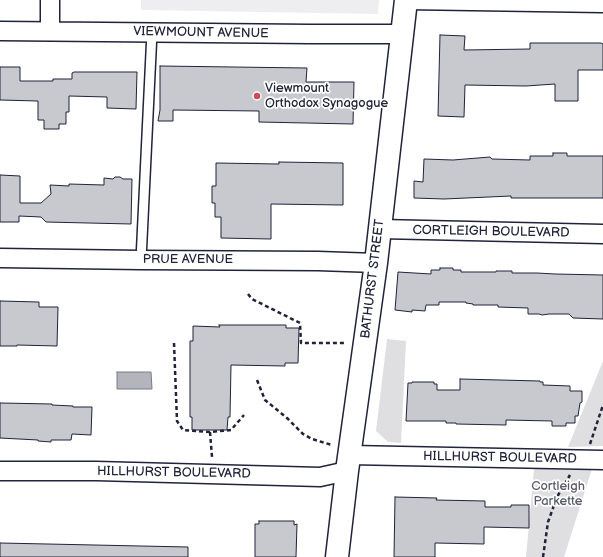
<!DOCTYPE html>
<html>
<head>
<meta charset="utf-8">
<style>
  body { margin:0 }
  canvas { display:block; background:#fff }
</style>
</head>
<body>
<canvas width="603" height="557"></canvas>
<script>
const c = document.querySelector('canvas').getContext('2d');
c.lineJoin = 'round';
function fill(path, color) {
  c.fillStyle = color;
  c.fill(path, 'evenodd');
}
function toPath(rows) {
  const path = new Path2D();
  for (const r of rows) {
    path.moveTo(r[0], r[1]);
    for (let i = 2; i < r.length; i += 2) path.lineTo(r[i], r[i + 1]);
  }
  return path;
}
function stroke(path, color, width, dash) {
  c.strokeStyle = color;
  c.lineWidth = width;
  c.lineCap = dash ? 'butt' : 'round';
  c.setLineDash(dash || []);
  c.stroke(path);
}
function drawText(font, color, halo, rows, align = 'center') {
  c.font = font + ' "Balsamiq Sans",sans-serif';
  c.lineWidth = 3.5;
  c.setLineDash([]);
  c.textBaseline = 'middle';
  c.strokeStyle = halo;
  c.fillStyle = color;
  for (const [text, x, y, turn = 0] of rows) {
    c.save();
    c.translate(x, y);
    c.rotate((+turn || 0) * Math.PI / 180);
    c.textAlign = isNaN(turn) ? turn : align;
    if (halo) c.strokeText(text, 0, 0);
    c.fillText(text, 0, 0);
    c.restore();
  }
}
fill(toPath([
  [141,0,379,0,378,14,141,10]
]), '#eeeef1');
fill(toPath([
  [387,339,406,341,401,443,388,442,376,431],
  [603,361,603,446,568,447],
  [534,469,592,469,564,557,526,557]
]), '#dfdfe2');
const water = toPath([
  [117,372,151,372,152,389,117,389,117,372]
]);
fill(water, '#b4b4bc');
stroke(water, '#7a7a88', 1);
const building = toPath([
  [440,35,465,36,464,50,530,49,530,43,601,43,603,44,603,70,578,70,578,101,555,101,555,84,526,86,465,85,464,117,438,116,440,35],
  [160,66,307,68,306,82,354,82,353,124,259,122,259,111,173,110,173,121,158,121,160,110,160,66],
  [0,67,20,67,20,81,53,81,53,79,72,79,72,73,74,72,137,72,136,109,107,108,107,97,69,96,69,112,66,112,66,124,59,124,59,129,44,129,44,120,38,120,38,101,0,100,0,67],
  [553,153,567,153,567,156,603,156,603,198,511,198,511,196,444,199,414,198,414,181,423,182,424,159,453,160,490,157,492,159,530,160,530,156,553,156,553,153],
  [279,162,343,163,343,205,271,204,271,239,221,238,221,217,215,217,215,203,212,203,212,186,216,186,216,163,279,164,279,162],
  [0,175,20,176,20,203,41,203,51,194,50,185,69,186,69,184,104,185,104,178,113,179,115,177,120,177,123,179,132,179,131,224,46,222,41,217,19,216,19,222,0,222,0,175],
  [440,268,453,268,453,270,461,270,461,272,496,272,496,271,512,271,512,273,537,273,555,274,603,275,603,319,573,318,569,314,549,314,542,315,539,314,528,314,528,308,498,307,498,305,473,305,473,304,466,303,466,302,439,302,439,305,426,305,425,311,412,310,412,312,395,310,398,272,431,274,431,270,440,270,440,268],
  [0,301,39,302,39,307,58,307,57,346,17,345,17,346,0,346,0,301],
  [219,325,286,325,286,328,299,328,298,363,285,363,285,366,231,365,230,417,228,417,227,430,192,430,192,417,190,417,190,341,193,341,193,326,220,327,219,325],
  [460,379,540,381,540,382,543,382,543,385,570,386,570,391,582,391,582,402,580,403,578,416,575,416,575,423,566,423,566,426,552,426,552,421,506,420,506,425,456,424,456,423,446,423,446,421,406,421,408,383,412,383,412,382,434,382,434,384,437,384,437,390,460,390,460,379],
  [0,403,52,404,52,405,73,406,73,407,92,407,91,435,72,434,71,440,51,440,51,442,38,441,38,440,0,438,0,403],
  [395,497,437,498,436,500,485,501,485,507,511,507,511,505,529,505,529,528,484,527,484,544,435,543,435,557,394,557,395,497],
  [259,521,294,521,294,525,297,524,296,557,255,557,255,524,259,524,259,521],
  [0,543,188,547,188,557,0,557,0,543]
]);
fill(building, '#c8c8cf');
stroke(building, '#22223b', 1);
const service = toPath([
  [141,260,152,32]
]);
const minor = toPath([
  [406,0,603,3],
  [0,31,310,34,402,34],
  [50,31,50,0],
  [380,229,603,234],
  [0,258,141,260,318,261,376,263],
  [350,455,603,460],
  [0,471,96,471,320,477,347,471]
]);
const secondary = toPath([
  [337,557,347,471,376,263,406,0]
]);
stroke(service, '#22223b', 12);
stroke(minor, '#22223b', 21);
stroke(secondary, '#22223b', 25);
stroke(toPath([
  [248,294,252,299,300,323,301,343,346,343],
  [174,343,177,421,183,430,210,432,231,430,244,415],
  [257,380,265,400,287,418,303,434,312,439,332,445],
  [210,432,212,457],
  [590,444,603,405],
  [543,557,548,522,557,497,570,475]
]), '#22223b', 2.5, [4, 3]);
stroke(service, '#fff', 9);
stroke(minor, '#fff', 18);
stroke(secondary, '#fff', 22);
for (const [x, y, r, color] of [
  [257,96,4,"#d1495b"]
]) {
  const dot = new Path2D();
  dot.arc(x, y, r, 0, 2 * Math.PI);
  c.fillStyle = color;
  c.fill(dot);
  stroke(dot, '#fff', 1.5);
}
drawText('13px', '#22223b', '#fff', [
  ["VIEWMOUNT AVENUE",201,33,1],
  ["CORTLEIGH BOULEVARD",491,232,1],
  ["PRUE AVENUE",188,260],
  ["BATHURST STREET",373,279,-83],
  ["HILLHURST BOULEVARD",500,458,1],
  ["HILLHURST BOULEVARD",174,473,1]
]);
drawText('13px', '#22223b', '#fff', [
  ["Viewmount",265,89],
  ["Orthodox Synagogue",265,104]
], 'left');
drawText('13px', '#5b5b6d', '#fff', [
  ["Cortleigh",558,487],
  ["Parkette",558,502]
]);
</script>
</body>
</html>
